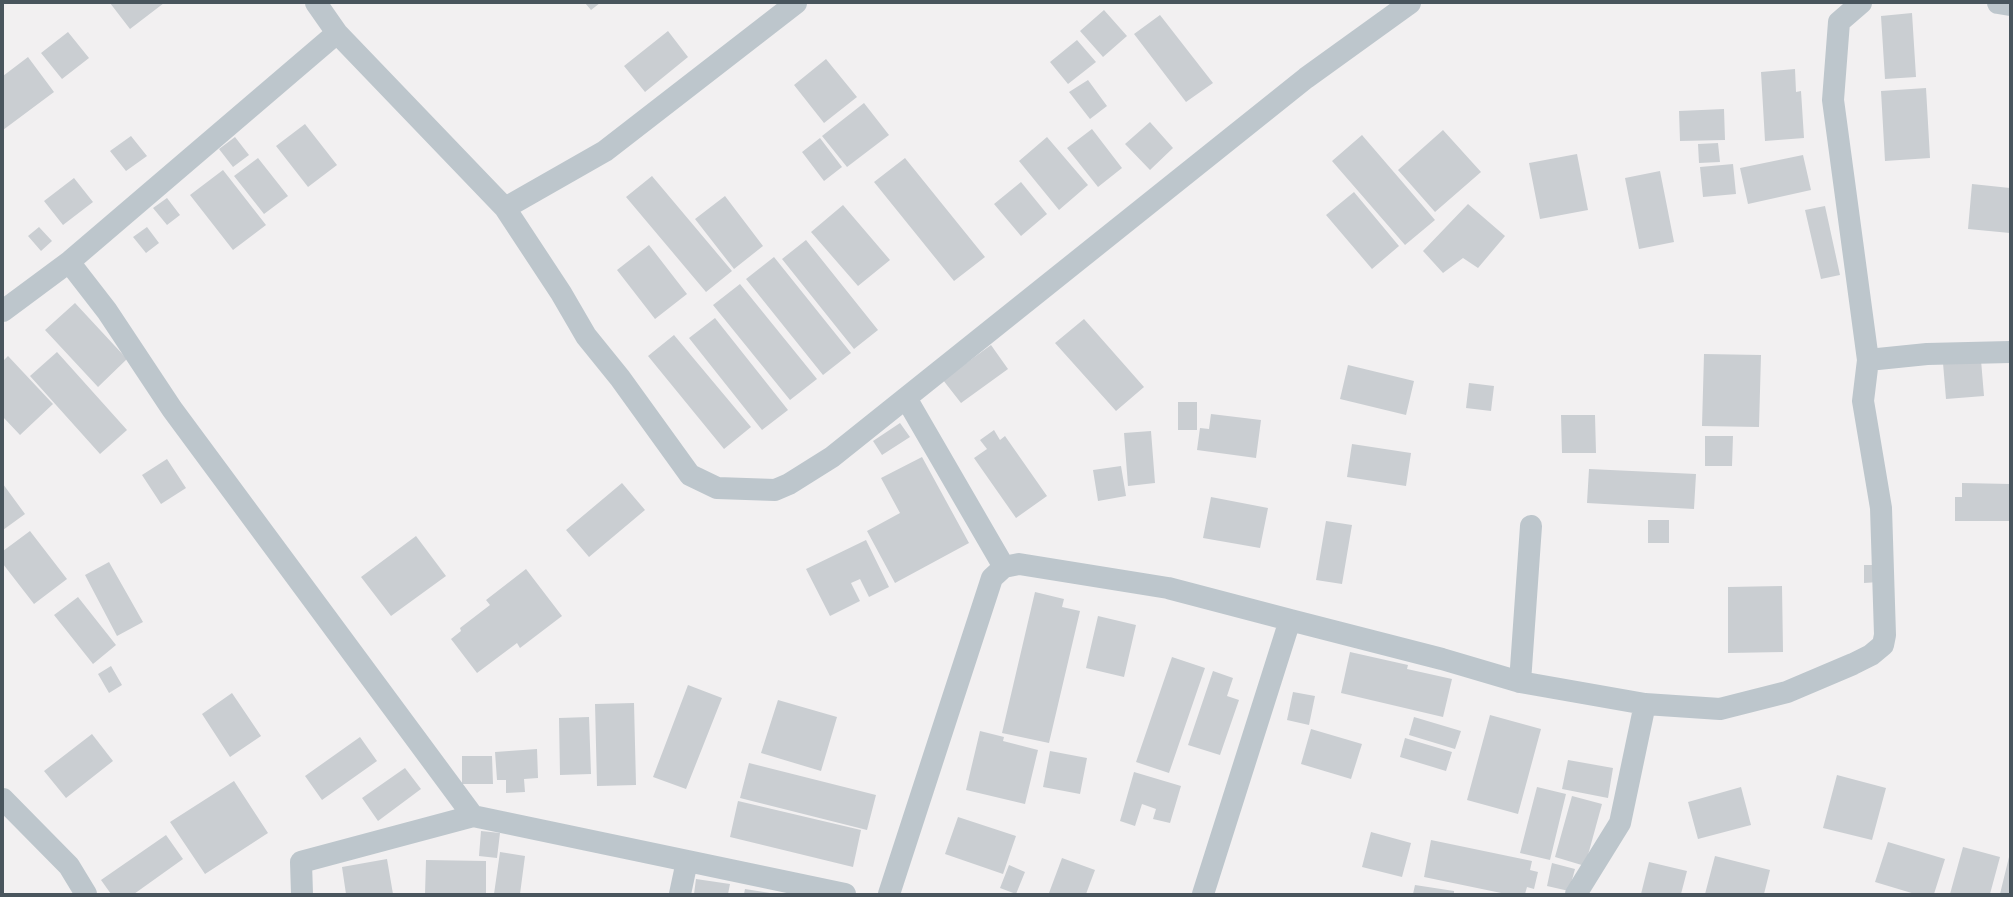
<!DOCTYPE html>
<html>
<head>
<meta charset="utf-8">
<style>
  body { margin:0 }
  #map { position:relative; width:2013px; height:897px; overflow:hidden; background:#f2f0f1; font-family:Manrope,sans-serif }
  canvas { display:block }
  .frame { position:absolute; inset:0; border:4px solid #49555d; pointer-events:none }
</style>
</head>
<body>
<div id="map">
<canvas width="2013" height="897"></canvas>
<div class="frame"></div>
</div>
<script>
const c = document.querySelector('canvas').getContext('2d');
c.lineJoin = 'round';
function fill(path, color) {
  c.fillStyle = color;
  c.fill(path, 'evenodd');
}
function toPath(rows) {
  const path = new Path2D();
  for (const r of rows) {
    path.moveTo(r[0], r[1]);
    for (let i = 2; i < r.length; i += 2) path.lineTo(r[i], r[i + 1]);
  }
  return path;
}
function stroke(path, color, width, dash) {
  c.strokeStyle = color;
  c.lineWidth = width;
  c.lineCap = dash ? 'butt' : 'round';
  c.setLineDash(dash || []);
  c.stroke(path);
}
fill(toPath([
  [110,3,164,3,130,29],
  [585,3,600,3,591,10],
  [1104,10,1127,36,1103,57,1080,31],
  [1912,13,1916,77,1885,79,1881,16],
  [1160,15,1213,83,1186,102,1134,34],
  [668,31,688,57,645,92,624,66],
  [68,32,89,58,62,79,41,53],
  [1077,40,1096,62,1068,84,1050,62],
  [28,57,54,92,3,130,3,76],
  [826,59,857,97,824,123,794,85],
  [1795,69,1796,92,1801,91,1804,138,1765,141,1761,72],
  [1088,80,1107,106,1090,119,1069,92],
  [1926,88,1930,158,1885,161,1881,91],
  [864,103,889,135,847,167,822,136],
  [1724,109,1725,140,1680,141,1679,111],
  [1150,122,1173,148,1150,170,1125,144],
  [305,124,337,165,308,187,276,146],
  [1092,129,1122,168,1098,187,1067,148],
  [1443,130,1481,172,1435,212,1398,170],
  [1362,135,1435,220,1405,245,1332,161],
  [131,136,147,156,126,171,110,151],
  [235,137,249,155,233,167,219,149],
  [1047,137,1088,185,1059,210,1019,161],
  [820,138,842,167,824,181,802,152],
  [1718,143,1720,162,1699,163,1698,144],
  [1577,154,1588,210,1540,219,1529,163],
  [1803,155,1811,190,1748,204,1740,168],
  [258,158,288,196,264,214,234,176],
  [905,158,985,257,954,281,874,182],
  [1733,164,1736,194,1703,197,1700,167],
  [223,170,266,225,233,250,190,195],
  [1660,171,1674,242,1639,249,1625,178],
  [652,176,732,271,706,292,626,197],
  [74,178,93,202,63,225,44,201],
  [1021,182,1047,214,1021,236,994,204],
  [1972,184,2010,188,2010,233,1968,229],
  [1354,192,1399,246,1372,269,1326,215],
  [725,196,763,246,734,269,695,219],
  [167,198,180,215,167,225,153,208],
  [1468,204,1505,236,1478,268,1463,258,1443,273,1423,251],
  [843,205,890,260,858,286,811,232],
  [1825,206,1840,275,1821,279,1805,210],
  [39,227,52,241,41,251,28,236],
  [147,227,159,243,146,253,133,237],
  [806,240,878,330,854,349,782,259],
  [649,245,687,294,655,319,617,270],
  [774,257,851,353,823,375,746,279],
  [740,284,817,379,790,400,713,305],
  [75,303,127,359,98,387,45,330],
  [715,318,788,410,762,430,689,338],
  [1084,319,1144,387,1116,411,1055,343],
  [674,335,751,427,724,449,648,356],
  [991,345,1008,369,961,403,943,380],
  [57,352,127,430,100,454,30,376],
  [1704,354,1761,355,1759,427,1702,426],
  [8,356,53,404,20,435,3,417,3,361],
  [1981,360,1984,396,1946,399,1943,363],
  [1348,365,1414,381,1406,415,1340,399],
  [1469,383,1494,386,1491,411,1466,408],
  [1178,402,1197,402,1197,430,1178,430],
  [1211,414,1261,420,1256,458,1197,450,1200,428,1209,429],
  [1561,415,1595,415,1596,453,1562,453],
  [900,423,910,437,882,455,873,441],
  [994,430,1000,440,1005,436,1047,496,1016,518,974,458,987,449,980,440],
  [1151,431,1155,483,1128,486,1124,433],
  [1705,436,1733,436,1732,466,1705,466],
  [1352,444,1411,453,1406,486,1347,477],
  [922,457,969,543,895,583,867,531,900,513,881,478],
  [167,459,186,488,161,504,142,475],
  [1121,466,1126,496,1098,501,1093,470],
  [1589,469,1696,474,1694,509,1587,503],
  [622,483,645,510,589,557,566,530],
  [1962,483,2010,484,2010,521,1955,521,1955,497,1962,497],
  [3,484,25,514,3,530],
  [1211,497,1268,508,1260,548,1203,538],
  [1648,520,1669,520,1669,543,1648,543],
  [1326,521,1352,525,1342,584,1316,580],
  [30,531,67,579,34,604,3,564,3,551],
  [416,536,446,576,391,616,361,577],
  [866,540,889,587,869,597,860,579,851,583,860,601,830,616,806,569],
  [109,562,143,622,117,636,85,575],
  [1864,565,1879,565,1879,582,1864,583],
  [526,569,562,616,520,648,517,643,477,673,451,639,461,631,460,628,490,605,486,600],
  [1782,586,1783,652,1728,653,1728,587],
  [1035,592,1064,599,1062,607,1080,611,1049,743,1002,733],
  [78,597,116,645,93,664,54,615],
  [1098,616,1136,625,1124,677,1086,668],
  [1350,652,1408,665,1407,669,1452,679,1443,717,1341,693],
  [1172,657,1205,668,1169,773,1136,762],
  [111,666,122,685,109,693,98,674],
  [1213,671,1233,678,1227,696,1239,700,1220,755,1188,745],
  [688,685,722,698,686,789,653,777],
  [1293,692,1315,696,1309,725,1287,720],
  [232,693,261,736,230,757,202,714],
  [778,700,837,717,821,771,761,753],
  [634,703,636,785,597,786,595,704],
  [1490,715,1541,729,1518,814,1467,800],
  [589,717,591,774,560,775,559,718],
  [1414,717,1461,731,1455,749,1409,735],
  [1311,729,1362,744,1351,779,1301,764],
  [980,731,1004,737,1003,741,1038,750,1025,804,966,790],
  [92,734,113,761,66,798,44,771],
  [360,737,377,761,322,800,305,776],
  [1405,738,1452,752,1446,771,1400,757],
  [537,749,538,778,524,779,525,792,506,793,506,780,497,780,495,752],
  [1050,751,1087,758,1080,794,1043,787],
  [462,756,492,756,493,784,462,784],
  [1568,760,1613,768,1608,798,1562,789],
  [749,763,876,795,867,830,740,798],
  [405,768,421,789,378,821,362,798],
  [1134,772,1181,786,1170,823,1153,819,1156,809,1142,804,1135,826,1120,821],
  [1837,775,1886,788,1872,840,1823,828],
  [234,781,268,833,205,874,170,822],
  [1537,787,1566,794,1550,860,1520,853],
  [1741,787,1751,825,1698,839,1688,802],
  [1572,796,1602,804,1585,866,1555,857],
  [738,801,861,830,853,867,730,837],
  [958,817,1016,836,1003,874,945,854],
  [481,831,500,833,497,858,479,856],
  [1371,832,1411,843,1402,877,1362,867],
  [166,835,183,859,134,894,111,894,101,880],
  [1431,840,1532,861,1530,870,1538,872,1534,889,1527,887,1525,894,1506,894,1424,877],
  [1888,842,1945,859,1934,894,1915,894,1875,882],
  [1963,847,2000,857,1990,894,1950,894],
  [500,852,525,856,520,894,494,894],
  [1715,856,1770,870,1764,894,1705,894],
  [2009,857,2010,894,2000,894],
  [1062,858,1095,870,1086,894,1049,893],
  [387,859,393,894,346,894,342,867],
  [426,860,486,861,486,894,425,894],
  [1649,862,1687,871,1681,894,1641,894],
  [1552,863,1575,869,1569,891,1547,886],
  [1009,865,1025,872,1016,894,1000,888],
  [696,879,730,884,728,894,694,894],
  [1415,885,1454,891,1454,894,1413,894],
  [745,889,770,893,770,894,744,894]
]), '#caced2');
stroke(toPath([
  [316,3,337,33,505,208,561,293,586,336,620,378,690,475,717,488,775,490,789,484,832,457,1306,78,1410,3],
  [1861,3,1839,22,1833,100,1868,360],
  [1998,3,2010,5],
  [505,208,605,151,796,3],
  [69,262,337,33],
  [3,311,69,262,107,311,172,409,473,816],
  [906,398,1004,567],
  [1520,682,1531,526],
  [3,799,69,866,86,894],
  [302,894,301,862,473,816,845,894],
  [680,894,687,861],
  [889,894,992,578,1004,567,1019,564,1168,588,1290,620],
  [1203,894,1290,620,1442,659,1520,682,1645,704,1720,709,1787,692,1853,664,1871,655,1883,645,1885,635,1881,508,1863,401,1868,360,1927,354,2010,352],
  [1576,894,1620,823,1645,704]
]), '#bdc6cc', 22);
</script>
</body>
</html>
